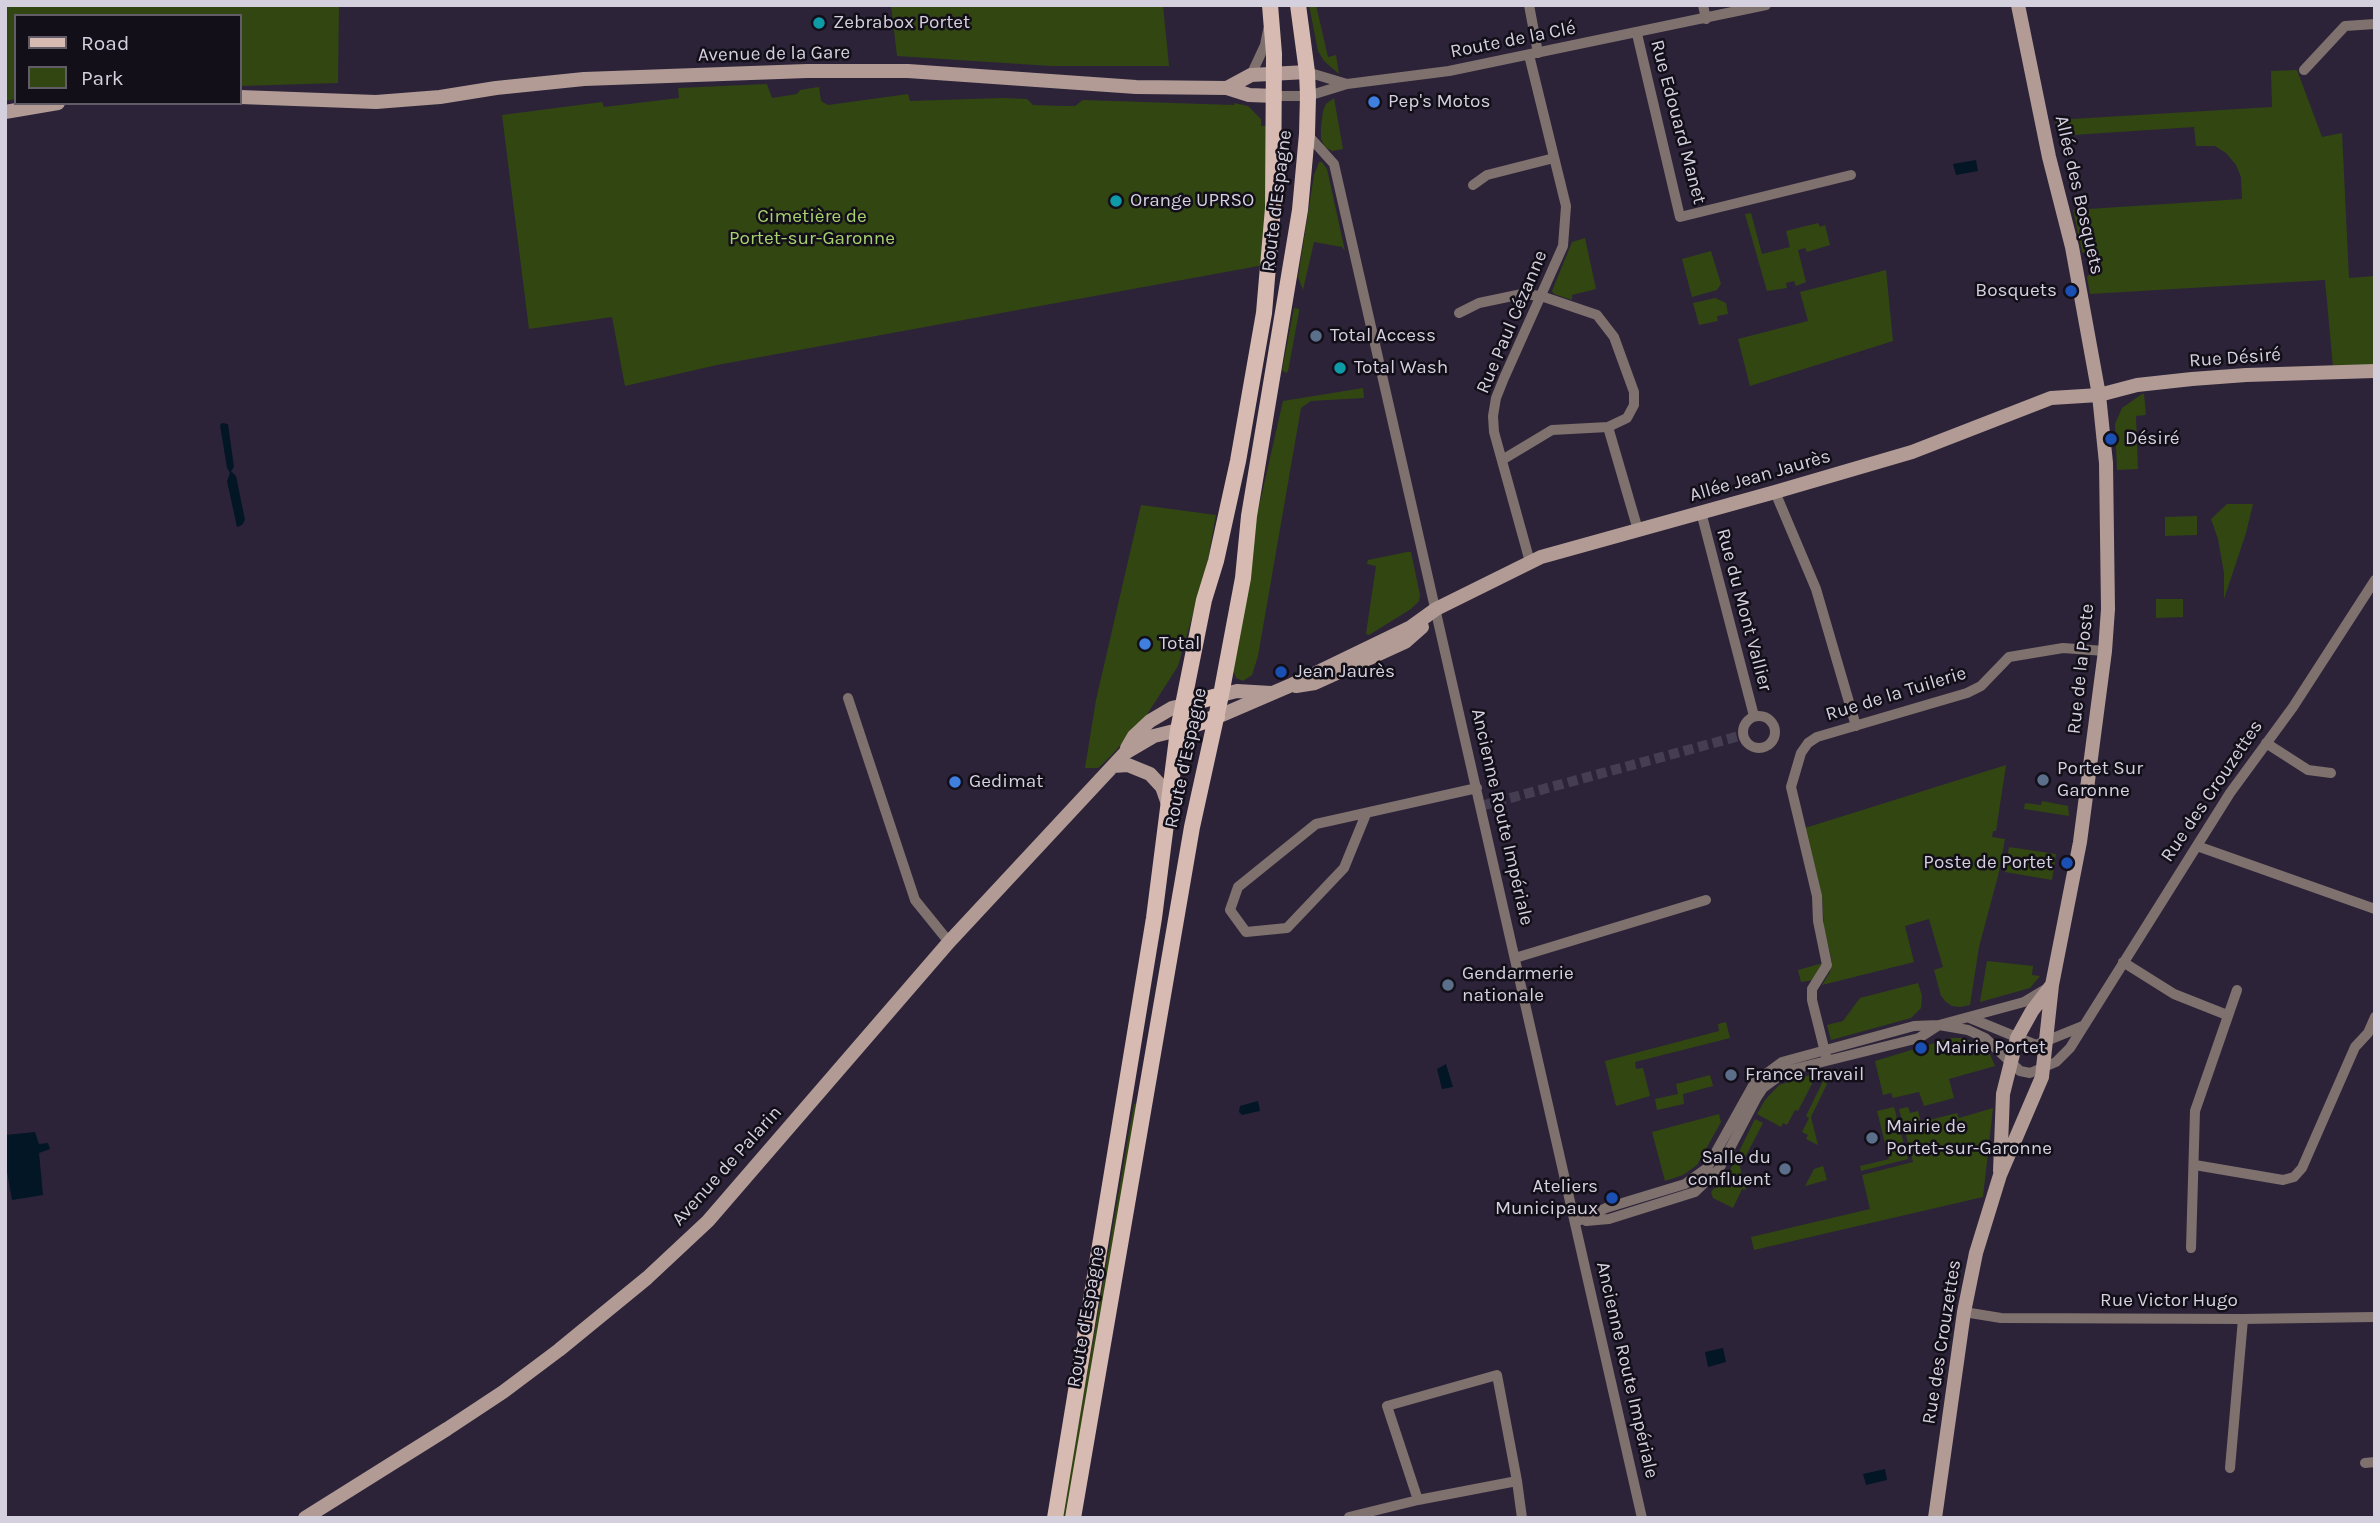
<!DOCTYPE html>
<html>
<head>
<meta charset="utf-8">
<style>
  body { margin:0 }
  #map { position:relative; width:2380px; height:1523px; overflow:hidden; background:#2c2339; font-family:Karla,sans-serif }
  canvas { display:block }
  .frame { position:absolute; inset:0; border:7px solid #d5d0de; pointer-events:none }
  .legend { position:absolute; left:14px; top:14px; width:228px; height:91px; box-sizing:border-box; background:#130f19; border:2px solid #615c68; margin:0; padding:9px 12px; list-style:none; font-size:21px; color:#d5d0de }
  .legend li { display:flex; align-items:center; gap:14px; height:35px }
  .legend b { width:35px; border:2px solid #615c68 }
</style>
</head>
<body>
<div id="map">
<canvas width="2380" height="1523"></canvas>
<div class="frame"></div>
<ul class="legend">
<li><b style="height:9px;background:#d7bbb2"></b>Road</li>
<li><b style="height:19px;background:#324612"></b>Park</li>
</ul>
</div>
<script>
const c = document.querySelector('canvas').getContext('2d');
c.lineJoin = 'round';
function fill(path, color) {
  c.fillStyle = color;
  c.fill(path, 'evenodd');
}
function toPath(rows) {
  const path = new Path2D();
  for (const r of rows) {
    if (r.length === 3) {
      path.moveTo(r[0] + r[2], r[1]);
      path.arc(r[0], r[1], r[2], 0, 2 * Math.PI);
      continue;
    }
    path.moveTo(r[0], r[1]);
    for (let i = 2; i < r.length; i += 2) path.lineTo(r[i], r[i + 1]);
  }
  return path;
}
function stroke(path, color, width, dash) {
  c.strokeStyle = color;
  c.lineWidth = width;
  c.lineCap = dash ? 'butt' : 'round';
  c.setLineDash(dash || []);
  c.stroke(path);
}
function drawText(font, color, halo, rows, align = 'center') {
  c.font = font + ' Karla,sans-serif';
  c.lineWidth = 5;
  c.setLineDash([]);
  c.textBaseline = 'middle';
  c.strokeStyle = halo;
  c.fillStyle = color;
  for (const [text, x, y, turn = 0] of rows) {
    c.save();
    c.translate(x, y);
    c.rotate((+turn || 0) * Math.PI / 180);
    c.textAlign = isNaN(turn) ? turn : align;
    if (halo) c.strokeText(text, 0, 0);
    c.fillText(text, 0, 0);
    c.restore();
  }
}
fill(toPath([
  [5,5,339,5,338,83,240,86,240,16,16,16,16,99,5,101],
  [891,5,1163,5,1169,66,1051,66,897,56],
  [1309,5,1316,5,1328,57,1336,55,1339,74,1324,61,1318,51],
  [2297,70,2322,137,2342,133,2349,278,2375,276,2375,365,2333,367,2325,280,2090,294,2087,277,2097,267,2095,258,2082,252,2073,210,2242,199,2241,177,2236,165,2226,153,2215,146,2196,146,2194,127,2058,136,2055,120,2272,107,2271,71],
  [767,84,772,98,797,94,800,90,819,87,821,101,828,105,908,94,910,101,1003,98,1027,99,1033,105,1063,106,1075,106,1083,100,1234,105,1234,103,1248,106,1261,119,1261,126,1269,126,1264,265,717,365,625,386,612,317,529,329,502,115,602,102,604,107,679,98,678,88],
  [1334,98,1343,149,1332,151,1325,147,1321,139,1321,128,1323,111,1326,104],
  [1319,162,1322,162,1327,169,1345,251,1342,247,1314,242,1303,290,1298,277,1314,175],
  [1751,213,1762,254,1790,247,1786,231,1818,223,1820,227,1825,225,1830,245,1807,252,1805,248,1798,250,1806,282,1796,286,1794,281,1786,283,1787,288,1767,291,1745,214],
  [1585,238,1596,289,1572,295,1572,300,1554,294,1552,291,1572,242],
  [1711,251,1721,284,1717,290,1692,297,1682,259],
  [1886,270,1893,341,1750,386,1738,339,1808,321,1800,292],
  [1715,298,1726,303,1728,314,1717,316,1718,321,1699,325,1693,303],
  [1294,308,1299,309,1299,312,1288,371,1286,373,1282,370],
  [1363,388,1364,398,1311,401,1301,408,1258,656,1252,675,1243,681,1236,678,1233,670,1254,528,1283,401],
  [2142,394,2144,394,2146,415,2136,416,2138,469,2117,470,2115,424,2122,408],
  [2227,504,2253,504,2246,533,2224,599,2224,573,2218,539,2211,519],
  [1141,505,1216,515,1207,565,1178,666,1148,713,1111,756,1098,768,1085,768,1096,700],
  [2197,516,2197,535,2165,536,2165,517],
  [1407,552,1411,552,1412,557,1420,595,1419,601,1411,609,1369,635,1366,634,1376,566,1367,564,1368,560],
  [2156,599,2183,599,2183,617,2156,618],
  [2006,765,1996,831,1993,831,1992,837,2005,839,1998,876,1979,947,1970,1005,1960,1007,1952,1006,1946,1002,1941,996,1934,970,1943,967,1929,919,1905,926,1914,962,1822,985,1830,972,1832,962,1824,927,1822,896,1805,828],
  [2042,801,2068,806,2069,816,2024,809,2025,803,2041,805],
  [2009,847,2056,854,2052,880,2005,872],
  [1987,961,2033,966,2032,975,2040,976,2030,988,1980,1002],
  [1823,963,1813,980,1801,982,1798,970],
  [1918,983,1922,996,1921,1008,1911,1018,1831,1040,1827,1025,1843,1021,1860,998],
  [1726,1022,1730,1038,1635,1062,1636,1069,1643,1068,1650,1096,1616,1106,1605,1061,1719,1031,1718,1024],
  [1951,1038,1961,1038,1982,1045,1989,1052,1995,1066,1949,1079,1954,1098,1924,1106,1919,1092,1893,1098,1891,1093,1883,1095,1875,1061],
  [1813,1074,1814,1080,1798,1111,1795,1110,1787,1125,1783,1123,1781,1127,1757,1114,1765,1100,1779,1085],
  [1710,1075,1713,1086,1683,1094,1684,1104,1657,1110,1655,1099,1678,1094,1676,1084],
  [1825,1077,1827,1084,1811,1117,1818,1145,1806,1139,1808,1135,1802,1132,1809,1118,1806,1116],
  [1138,1103,1067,1518,1062,1518,1134,1104],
  [1894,1107,1908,1159,1861,1171,1860,1166,1889,1159,1877,1111],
  [1908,1107,1910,1113,1918,1111,1921,1122,1957,1113,1959,1118,1993,1108,1983,1197,1754,1250,1751,1237,1870,1209,1862,1175,1913,1162,1899,1109],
  [1719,1114,1721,1122,1697,1165,1683,1175,1665,1181,1652,1132],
  [1755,1119,1763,1123,1740,1167,1746,1190,1742,1189,1733,1208,1713,1198,1711,1192,1730,1170],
  [1823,1166,1827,1180,1805,1186,1814,1169]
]), '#324612');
fill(toPath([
  [1976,160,1978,171,1956,175,1953,164],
  [222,423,228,424,234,467,231,471,236,476,245,520,242,525,237,527,227,481,230,473,227,468,220,425],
  [1446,1064,1453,1087,1442,1089,1437,1069],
  [1258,1101,1260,1111,1242,1115,1239,1112,1240,1106],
  [35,1132,39,1144,48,1143,50,1149,39,1153,43,1195,12,1200,5,1160,5,1135],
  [1723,1348,1726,1362,1708,1367,1705,1352],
  [1885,1469,1887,1480,1866,1485,1863,1474]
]), '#021625');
stroke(toPath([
  [1481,806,1743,735]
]), '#453d52', 10, [10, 5]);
stroke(toPath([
  [1529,5,1538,53],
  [1703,5,1706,19],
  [1637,34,1680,217,1851,175],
  [1529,55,1566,206,1563,246,1504,378,1496,398,1493,416,1494,432,1530,562],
  [2304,70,2345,26,2375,24],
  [1307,72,1347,84],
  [1251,75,1265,45,1268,30],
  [1275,96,1308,96,1347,84,1449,71,1766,5],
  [1307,134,1334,164,1642,1518],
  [1473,185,1487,175,1554,158],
  [1459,313,1479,303,1522,294,1541,296,1597,315,1614,337,1634,392,1634,405,1627,418,1608,427,1552,430,1502,460],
  [1608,427,1638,530],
  [1775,492,1816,589,1856,726],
  [1701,512,1754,716],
  [848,698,915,900,949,942],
  [1759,732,16],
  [2266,743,2308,770,2331,773],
  [1366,814,1344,868,1287,928,1246,932,1230,910,1238,887,1316,824,1477,788],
  [2197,846,2375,909],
  [1515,958,1706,900],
  [2123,962,2174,994,2227,1015],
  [1970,1018,2036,1045,2083,1026],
  [1827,1060,1812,1000,1812,989,1827,965,1818,921,1817,896,1791,787,1801,753,1808,743,1817,737,1967,693,1981,686,2009,657,2063,648,2105,651],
  [2195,1165,2283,1180,2294,1177,2302,1168,2355,1047,2368,1033,2375,1017],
  [1586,1221,1609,1219,1695,1192,1719,1169,1757,1097,1763,1088,1786,1071,1919,1038,1939,1025,2024,1002,2044,990],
  [1576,1222,1606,1208,1685,1184,1707,1168,1755,1082,1782,1062,1914,1026,1939,1025,1968,1030,1985,1038,2020,1071,2030,1073,2056,1062,2070,1048,2230,793,2293,707,2375,580],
  [2191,1248,2195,1111,2237,990],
  [1964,1312,2001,1318,2243,1319,2375,1317],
  [2365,1463,2375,1462],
  [2230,1468,2243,1319],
  [1517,1481,1418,1500,1387,1406,1497,1375,1517,1481,1522,1518],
  [1349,1517,1418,1500]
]), '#7f716d', 10);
stroke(toPath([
  [1227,88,1249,95,1275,96],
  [240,97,376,102,440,97,496,88,584,79,807,71,908,71,1136,87,1227,88,1251,75,1307,72],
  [5,112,58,103],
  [1296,686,1315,683,1381,653,1405,642,1422,627],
  [1221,695,1237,691,1271,693],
  [1217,717,1289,686,1411,627,1436,609,1541,557,1775,492,1912,452,2051,398,2099,395,2137,385,2192,379,2246,375,2375,371],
  [1127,748,1134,736,1150,721,1172,708,1184,705],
  [1113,766,1128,765,1150,774,1162,787,1168,804],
  [2000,1171,2003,1094,2017,1038,2032,1011,2051,986],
  [305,1518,447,1429,503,1392,559,1350,647,1278,708,1221,949,942,1125,753,1154,736,1178,730],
  [1935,1518,1964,1312,1976,1253,2000,1175,2042,1077,2052,985,2080,842,2105,651,2108,609,2106,463,2099,395,2072,247,2049,157,2018,5]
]), '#b19b94', 14);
stroke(toPath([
  [1184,705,1221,695],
  [1178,730,1217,717],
  [1055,1518,1154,918,1178,730,1204,600,1216,561,1238,461,1264,313,1273,208,1274,54,1270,5],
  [1073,1518,1192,827,1221,695,1243,578,1249,516,1300,210,1307,134,1308,96,1307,72,1298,5]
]), '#d7bbb2', 16);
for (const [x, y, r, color] of [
  [819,23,7,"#0f9aa8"],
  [1374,102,7,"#3f7fe0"],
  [1116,201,7,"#0f9aa8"],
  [2071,291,7,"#1a4fb4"],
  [1316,336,7,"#5c6f8a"],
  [1340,368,7,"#0f9aa8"],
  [2111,439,7,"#1a4fb4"],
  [1145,644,7,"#3f7fe0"],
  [1281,672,7,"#1a4fb4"],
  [2043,780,7,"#5c6f8a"],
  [955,782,7,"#3f7fe0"],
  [2067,863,7,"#1a4fb4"],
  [1448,985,7,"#5c6f8a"],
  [1921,1048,7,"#1a4fb4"],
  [1731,1075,7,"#5c6f8a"],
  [1872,1138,7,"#5c6f8a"],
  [1785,1169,7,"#5c6f8a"],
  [1612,1198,7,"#1a4fb4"]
]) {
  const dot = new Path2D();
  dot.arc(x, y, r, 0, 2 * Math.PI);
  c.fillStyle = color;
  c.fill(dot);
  stroke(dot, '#130f19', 2.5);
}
drawText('19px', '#d5d0de', '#130f19', [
  ["Zebrabox Portet",833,23],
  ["Pep's Motos",1388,102],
  ["Orange UPRSO",1130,201],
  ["Bosquets",2057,291,"right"],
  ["Total Access",1330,336],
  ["Total Wash",1354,368],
  ["Désiré",2125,439],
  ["Total",1159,644],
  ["Jean Jaurès",1295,672],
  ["Portet Sur",2057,769],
  ["Garonne",2057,791],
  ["Gedimat",969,782],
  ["Poste de Portet",2053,863,"right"],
  ["Gendarmerie",1462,974],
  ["nationale",1462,996],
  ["Mairie Portet",1935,1048],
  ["France Travail",1745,1075],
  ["Mairie de",1886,1127],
  ["Portet-sur-Garonne",1886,1149],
  ["Salle du",1771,1158,"right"],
  ["confluent",1771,1180,"right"],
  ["Ateliers",1598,1187,"right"],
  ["Municipaux",1598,1209,"right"]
], 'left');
drawText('19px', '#d5d0de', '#130f19', [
  ["Route de la Clé",1513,40,-11],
  ["Avenue de la Gare",774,54,-1],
  ["Rue Edouard Manet",1678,122,75],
  ["Allée des Bosquets",2079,195,77],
  ["Route d'Espagne",1277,201,-83],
  ["Rue Paul Cézanne",1512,322,-67],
  ["Rue Désiré",2235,358,-4],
  ["Allée Jean Jaurès",1760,476,-16],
  ["Rue du Mont Vallier",1744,610,75],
  ["Rue de la Poste",2081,669,-84],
  ["Rue de la Tuilerie",1896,694,-17],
  ["Route d'Espagne",1186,758,-78],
  ["Rue des Crouzettes",2212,791,-56],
  ["Ancienne Route Impériale",1502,817,77],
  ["Avenue de Palarin",727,1166,-48],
  ["Rue Victor Hugo",2169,1301],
  ["Route d'Espagne",1086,1317,-80],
  ["Rue des Crouzettes",1942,1342,-81],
  ["Ancienne Route Impériale",1627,1370,77]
]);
drawText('19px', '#a8d26f', '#130f19', [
  ["Cimetière de",812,217],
  ["Portet-sur-Garonne",812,239]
]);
</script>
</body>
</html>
